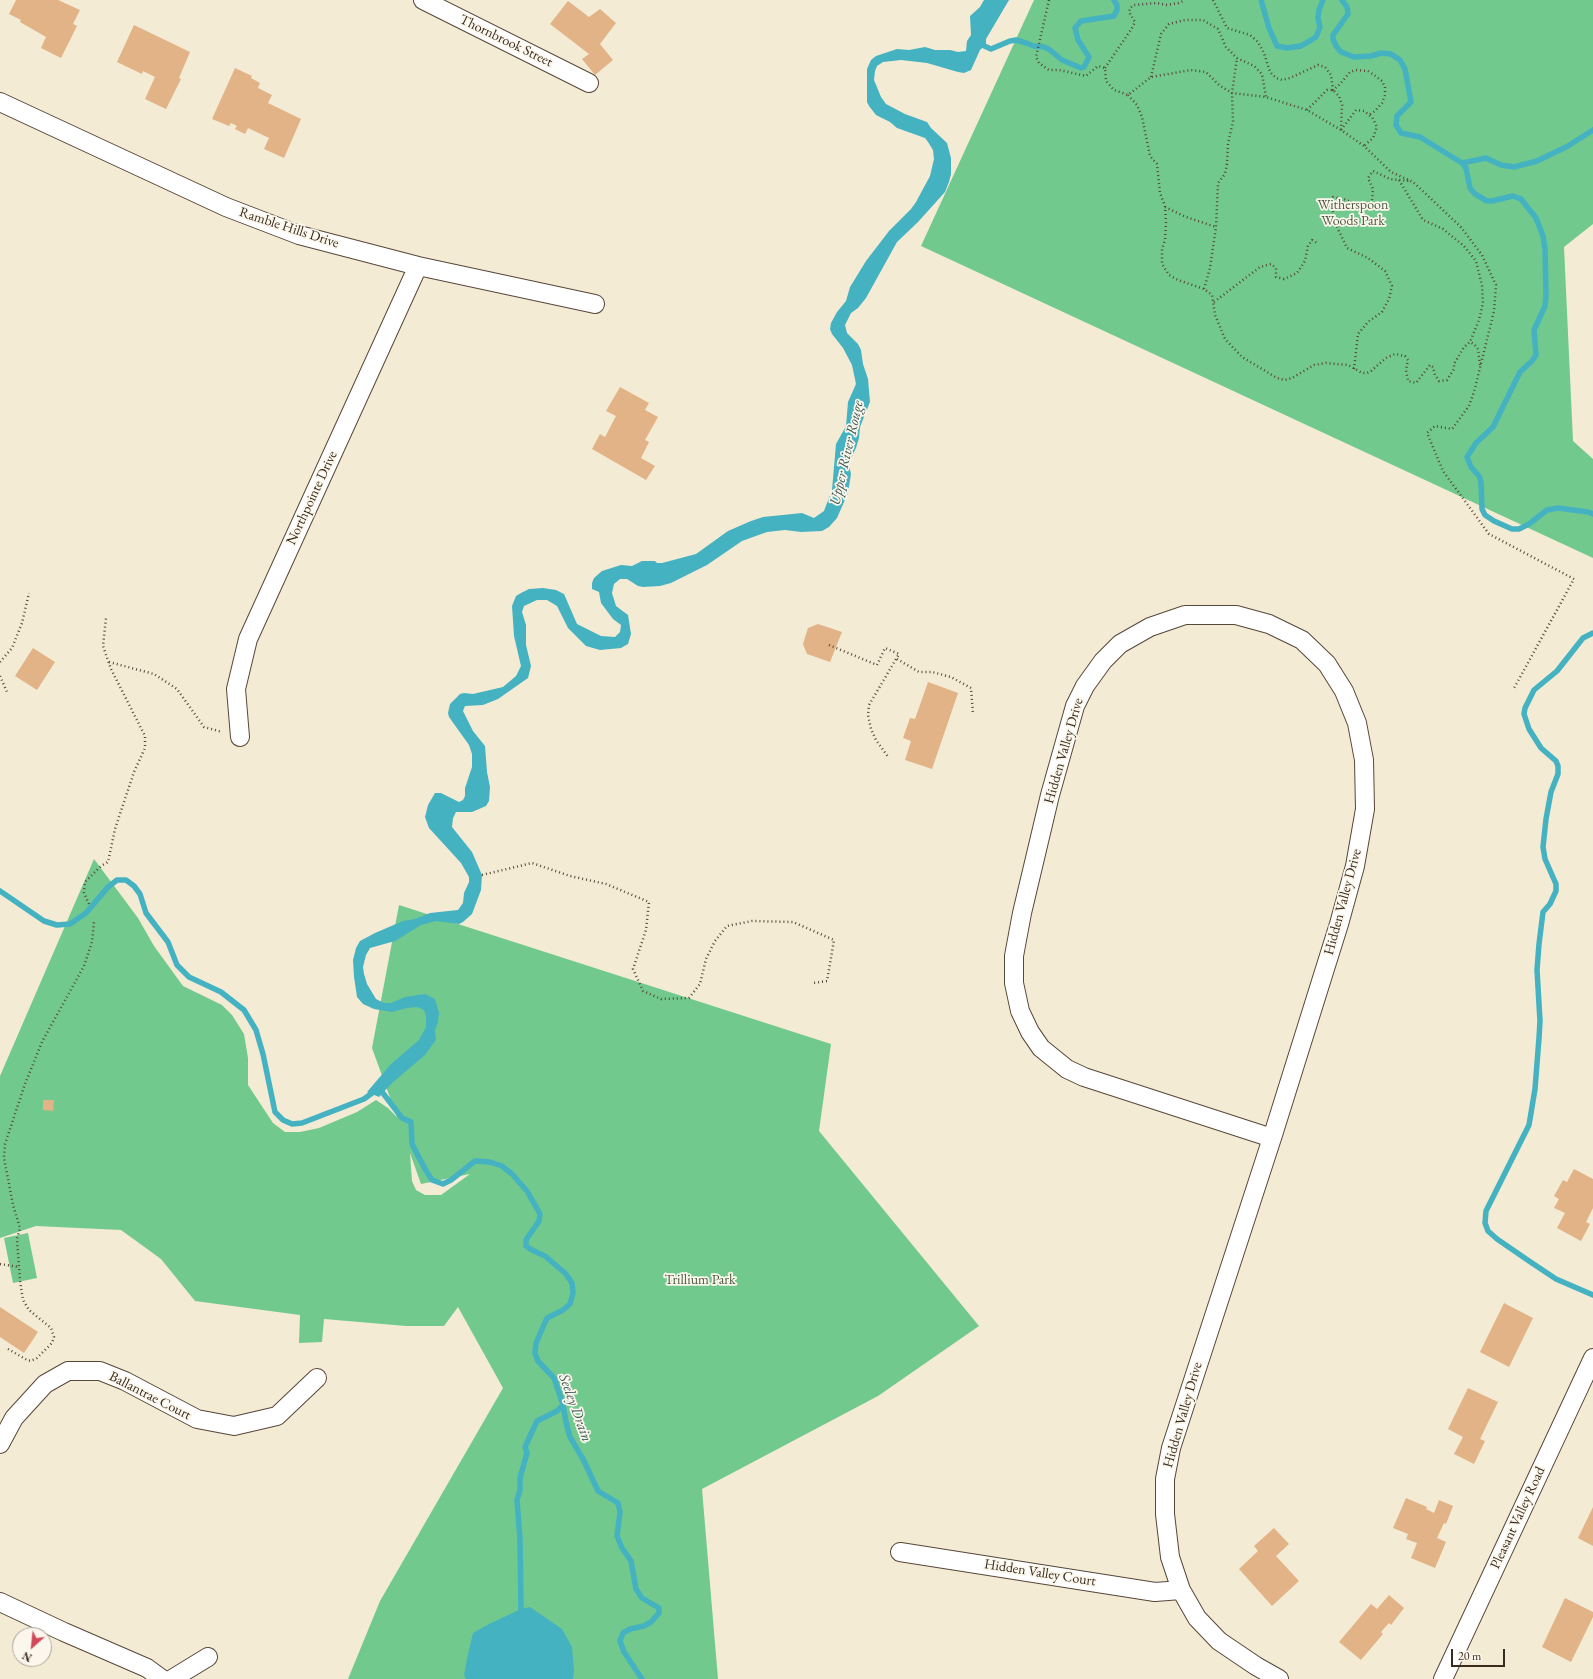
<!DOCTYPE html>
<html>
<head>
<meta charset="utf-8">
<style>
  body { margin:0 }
  #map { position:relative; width:1593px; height:1679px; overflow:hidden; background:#f4ebd5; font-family:"EB Garamond",serif }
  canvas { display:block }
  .north { position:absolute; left:12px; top:1627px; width:40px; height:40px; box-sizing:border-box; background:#fbf7ec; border:1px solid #aea59a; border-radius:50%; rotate:207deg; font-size:11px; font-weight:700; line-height:16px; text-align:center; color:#3b2a1e }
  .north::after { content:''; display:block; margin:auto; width:14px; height:18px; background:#d1495b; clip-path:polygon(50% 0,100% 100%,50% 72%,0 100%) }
  .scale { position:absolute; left:1451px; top:1649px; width:54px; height:18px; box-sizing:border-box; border:2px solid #3b2a1e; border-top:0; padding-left:5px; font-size:12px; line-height:14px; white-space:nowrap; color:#3b2a1e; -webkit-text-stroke:3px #fbf7ec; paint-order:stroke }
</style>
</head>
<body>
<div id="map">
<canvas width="1593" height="1679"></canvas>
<div class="north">N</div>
<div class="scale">20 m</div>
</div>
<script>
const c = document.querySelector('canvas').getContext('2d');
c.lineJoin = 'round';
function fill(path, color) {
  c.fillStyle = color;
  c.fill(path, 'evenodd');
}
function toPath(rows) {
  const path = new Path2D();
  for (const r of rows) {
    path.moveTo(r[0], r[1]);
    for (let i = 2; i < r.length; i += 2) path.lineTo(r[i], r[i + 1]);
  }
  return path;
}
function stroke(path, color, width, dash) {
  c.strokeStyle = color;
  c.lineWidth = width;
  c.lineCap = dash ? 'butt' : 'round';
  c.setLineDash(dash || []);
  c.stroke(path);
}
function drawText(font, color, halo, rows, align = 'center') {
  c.font = font + ' "EB Garamond",serif';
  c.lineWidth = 3.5;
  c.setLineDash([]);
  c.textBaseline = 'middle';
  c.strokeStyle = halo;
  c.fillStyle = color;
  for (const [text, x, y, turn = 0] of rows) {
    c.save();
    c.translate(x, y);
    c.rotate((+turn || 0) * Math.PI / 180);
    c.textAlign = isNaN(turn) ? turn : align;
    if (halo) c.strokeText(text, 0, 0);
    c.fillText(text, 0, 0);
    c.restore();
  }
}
fill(toPath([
  [1034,0,1593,0,1593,224,1564,247,1573,441,1593,459,1593,558,921,246],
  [94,859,138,918,154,946,183,986,222,1005,232,1015,244,1034,248,1058,248,1085,273,1123,285,1132,300,1132,319,1128,357,1112,376,1100,388,1108,397,1117,372,1048,399,905,831,1044,819,1131,979,1326,878,1396,702,1489,718,1679,348,1679,380,1601,503,1388,458,1307,444,1326,406,1326,324,1319,322,1342,299,1343,300,1315,195,1301,161,1259,121,1230,36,1226,0,1238,0,1076],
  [410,1153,421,1184,470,1174,441,1195,425,1195,416,1190,412,1181],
  [28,1233,37,1278,13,1283,4,1238]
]), '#72c98e');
fill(toPath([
  [984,0,1009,0,986,39,986,44,980,50,971,70,964,73,958,72,927,63,901,60,883,62,877,66,875,71,874,80,881,97,886,104,905,114,927,122,931,128,947,143,951,158,951,174,949,182,945,192,918,222,897,242,866,298,858,308,851,313,845,325,847,333,858,344,861,350,863,364,868,379,870,402,860,427,859,438,856,448,850,460,849,466,851,474,848,493,837,518,829,527,822,531,801,532,785,530,767,532,742,541,707,565,671,583,660,586,643,587,638,586,627,579,620,579,614,584,612,593,616,606,628,615,631,634,628,644,621,648,600,650,586,646,568,628,557,606,547,600,537,600,524,606,522,612,526,625,526,645,531,666,528,678,498,699,483,705,465,706,463,711,473,731,485,746,487,772,490,787,489,801,486,806,472,812,456,812,453,818,452,827,472,852,482,875,481,890,472,914,463,922,459,924,436,921,421,925,395,941,370,948,366,955,363,967,364,974,367,984,376,999,384,1003,391,1003,405,997,425,994,435,999,439,1013,438,1022,435,1030,436,1040,425,1055,392,1083,379,1097,367,1092,391,1064,419,1040,426,1027,426,1016,424,1010,417,1007,407,1008,392,1012,374,1009,363,1004,357,997,354,977,353,960,356,948,360,941,375,933,403,921,415,919,430,913,458,910,463,903,464,893,469,882,469,877,461,863,429,828,425,817,428,805,435,793,441,793,459,802,463,800,465,796,465,788,472,767,472,754,469,745,449,717,448,713,450,704,460,694,464,693,473,694,503,687,516,676,521,666,514,636,512,606,516,596,521,593,529,589,543,588,556,590,564,594,577,624,601,636,615,637,620,632,621,625,613,619,601,603,599,592,592,589,592,583,594,578,602,571,621,565,632,566,642,561,655,561,657,563,662,563,696,554,728,531,751,521,763,517,802,513,814,518,824,511,832,490,836,444,846,426,848,402,856,384,852,365,843,348,832,334,830,329,831,323,837,312,846,301,850,287,866,261,889,231,911,209,916,202,930,176,934,159,933,150,928,142,925,138,897,128,890,122,876,115,869,106,867,102,867,69,871,60,876,56,897,49,909,50,925,47,935,50,950,50,958,52,966,51,967,41,971,35,970,16,980,7],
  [530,1607,562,1629,572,1647,574,1671,573,1679,466,1679,464,1675,468,1654,473,1633,489,1624,521,1609]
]), '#44b2c1');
stroke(toPath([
  [1261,0,1269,28,1277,46,1287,48,1301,46,1316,37,1320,27,1318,18,1319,10,1323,0],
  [1342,0,1347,7,1348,14,1333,35,1333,39,1336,46,1341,52,1354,57,1371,56,1381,53,1391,54,1400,60,1405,69,1411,102,1397,116,1396,125,1401,133,1420,137,1462,163,1466,168,1470,188,1475,194,1487,201,1492,201,1513,196,1521,199,1536,218,1543,236,1545,249,1546,296,1545,306,1534,330,1536,355,1532,361,1520,372,1493,427,1476,443,1467,457,1471,467,1479,476,1481,482,1482,509,1485,515,1494,521,1512,529,1519,529,1529,524,1547,510,1558,508,1588,512,1593,514],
  [980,44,991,49,1010,41,1016,40,1026,43,1034,46,1044,47,1050,50,1062,60,1081,68,1084,67,1089,57,1078,40,1075,28,1081,21,1114,16,1117,10,1117,5,1114,0],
  [1462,163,1486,158,1501,165,1514,167,1537,161,1568,146,1593,130],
  [1593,633,1583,638,1557,671,1534,690,1525,708,1524,714,1529,729,1541,748,1556,761,1558,766,1558,774,1551,792,1546,819,1543,847,1545,859,1556,884,1556,891,1550,904,1543,912,1539,944,1537,970,1540,1021,1539,1038,1535,1089,1529,1125,1486,1211,1485,1223,1488,1231,1497,1239,1529,1261,1556,1279,1593,1295],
  [0,891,44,921,57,925,70,924,86,913,108,887,117,880,126,880,134,886,140,894,146,913,168,942,177,965,189,977,221,992,244,1010,256,1030,263,1054,275,1112,283,1120,292,1124,302,1123,364,1099,379,1088,402,1118,411,1122,412,1144,425,1169,432,1180,443,1184,451,1180,475,1161,490,1162,502,1166,512,1174,527,1191,540,1214,539,1221,526,1240,526,1246,532,1250,545,1256,565,1273,572,1283,573,1293,570,1304,563,1310,547,1318,536,1343,535,1353,538,1361,554,1378,563,1405,566,1422,570,1437,583,1459,598,1491,618,1503,620,1512,617,1536,622,1548,631,1561,636,1589,642,1598,659,1608,659,1613,651,1622,644,1626,630,1629,623,1633,620,1641,624,1652,642,1679],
  [521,1609,520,1539,517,1500,520,1490,520,1478,527,1453,525,1447,537,1421,557,1411,563,1405]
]), '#44b2c1', 5.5);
fill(toPath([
  [16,0,58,0,80,10,73,24,77,26,61,58,41,48,46,37,20,22,21,20,9,14],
  [568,1,589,17,600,9,616,23,600,44,613,60,595,75,582,59,589,54,550,24],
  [134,25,190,52,179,78,181,79,166,109,145,99,155,77,143,71,142,74,117,62],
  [235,68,252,76,251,78,260,83,258,88,272,95,268,103,301,119,284,158,264,149,269,138,248,128,245,134,235,129,237,126,231,123,229,126,212,119],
  [620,387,649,403,645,410,658,417,645,440,649,442,641,458,655,466,646,480,592,449,600,434,605,437,616,416,606,411],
  [818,624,842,632,830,662,807,654,803,644,808,628],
  [33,648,55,662,37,690,15,676],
  [928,682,958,693,932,769,905,760,911,741,903,738,910,718,915,719],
  [43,1100,54,1100,53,1111,43,1110],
  [1574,1169,1593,1179,1593,1208,1586,1222,1590,1224,1581,1241,1557,1228,1565,1213,1554,1208,1559,1199,1554,1196,1563,1180,1567,1182],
  [1504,1303,1533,1318,1509,1367,1480,1352],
  [0,1307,38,1332,24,1353,0,1337],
  [1468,1388,1498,1402,1480,1439,1485,1441,1474,1464,1454,1454,1463,1437,1448,1429],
  [1406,1498,1427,1507,1426,1509,1434,1513,1439,1500,1453,1506,1446,1524,1444,1523,1437,1538,1446,1542,1435,1568,1411,1558,1417,1543,1406,1539,1408,1534,1393,1528],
  [1593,1507,1593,1546,1578,1538],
  [1274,1528,1289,1544,1276,1556,1299,1581,1272,1606,1239,1569,1258,1551,1254,1546],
  [1389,1595,1404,1608,1391,1625,1389,1623,1381,1632,1383,1634,1361,1660,1339,1642,1371,1604,1377,1609],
  [1565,1598,1593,1612,1593,1617,1571,1662,1542,1647]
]), '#e1b387');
const minor = toPath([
  [423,0,589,83],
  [0,102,226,207,299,235,418,266,595,304],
  [1185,615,1236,615,1269,624,1302,640,1327,664,1344,691,1357,723,1364,760,1365,809,1355,866,1339,924,1272,1138,1084,1077,1067,1069,1041,1048,1030,1032,1020,1011,1014,983,1014,956,1022,913,1050,795,1075,706,1085,686,1103,661,1120,644,1150,627,1185,615],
  [240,737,236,689,248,639,418,266],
  [1272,1138,1171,1448,1165,1479,1165,1514,1170,1557,1181,1590,1197,1618,1219,1641,1256,1666,1279,1679],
  [0,1444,14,1418,45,1384,68,1371,100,1371,125,1381,197,1419,234,1426,277,1416,317,1378],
  [900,1552,1155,1592,1181,1590],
  [0,1602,64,1632,147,1668,162,1679],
  [172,1679,208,1657],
  [1443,1679,1593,1358]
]);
stroke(minor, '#574739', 20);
stroke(toPath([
  [1049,0,1036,57,1039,63,1049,70,1059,70,1086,76,1098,66,1105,68,1106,81,1114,90,1128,95,1151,77,1191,70,1206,72,1219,85,1232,93,1266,97,1307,110,1341,130,1364,146,1391,172,1413,182,1460,226,1482,255,1496,285,1494,311,1474,392,1469,406,1452,429,1435,426,1427,433,1443,471,1489,534,1574,579,1513,690],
  [1213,0,1227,28,1250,35,1258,42,1264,53,1270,72,1276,78,1282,80,1290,78,1318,65,1325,67,1331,75,1333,90,1340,84,1350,72,1356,70,1368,71,1374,75,1382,81,1385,87,1385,95,1382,103,1375,111,1369,115],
  [1105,68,1132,28,1135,22,1129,12,1130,8,1134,5,1157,3,1167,5,1179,3,1185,0],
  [1151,77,1161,34,1169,24,1185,20,1203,20,1218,29,1226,47,1237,58,1254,66,1262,74,1266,97],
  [1128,95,1137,105,1142,117,1150,156,1157,164,1160,193,1165,206,1166,222,1165,240,1162,249,1162,264,1169,275,1178,280,1204,289,1212,295,1215,315,1225,339,1242,357,1277,378,1285,380,1292,378,1314,365,1326,363,1348,365,1362,373,1367,373,1371,371,1386,358,1395,354,1405,356,1408,360,1406,370,1408,381,1416,383,1430,365,1433,367,1435,375,1439,381,1447,380,1454,369,1454,364,1464,347,1470,342,1474,344,1478,349,1480,365],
  [1307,110,1327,90,1333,90,1339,96,1342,105,1341,130],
  [1341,130,1356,110,1364,111,1369,115,1372,117,1377,127,1373,138,1364,146],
  [1399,180,1423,220,1443,229,1464,246,1476,261,1482,286,1483,303,1479,320,1470,342],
  [1165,207,1186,217,1216,227],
  [1204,289,1210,268,1216,227,1218,183,1225,174,1227,164,1228,144,1233,121,1232,93,1237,58],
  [1214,302,1260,267,1271,264,1276,268,1276,277,1284,279,1297,273,1305,261,1308,246,1312,240,1317,243],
  [1354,369,1358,334,1368,322,1382,312,1389,299,1392,286,1385,271,1368,258,1347,248,1337,227,1330,201,1333,197,1344,199,1362,207,1372,201,1373,189,1368,178,1373,171,1390,179,1409,181],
  [829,645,877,665,885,648,899,654,869,705,868,715,871,729,876,740,889,758],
  [897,659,919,672,932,672,951,677,971,688,973,714],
  [0,662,12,648,22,623,29,593],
  [109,662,154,674,177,689,204,727,222,732],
  [0,676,7,692],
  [482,875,532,863,570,876,606,884,649,902,646,930,633,969,643,991,661,999,689,998,700,984,706,959,715,941,727,926,752,921,793,922,834,940,827,981,813,983],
  [89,904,84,893,85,882,101,866,108,862,115,829,134,772,145,748,145,736,111,669,103,646,106,618],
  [0,1264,19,1267],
  [8,1349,27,1360,31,1361,37,1358,52,1343,54,1337,51,1328,29,1310,23,1300,20,1281,17,1239,20,1228,13,1205,4,1158,5,1144,25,1084,42,1042,84,966,92,942,94,922]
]), '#574739', 2.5, [1, 3]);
stroke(minor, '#fff', 18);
drawText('14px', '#3b2a1e', '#fbf7ec', [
  ["Thornbrook Street",506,41,26],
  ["Ramble Hills Drive",289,228,18],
  ["Northpointe Drive",312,498,-65],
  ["Hidden Valley Drive",1064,751,-74],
  ["Hidden Valley Drive",1343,902,-75],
  ["Ballantrae Court",150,1396,27],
  ["Hidden Valley Drive",1183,1415,-74],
  ["Pleasant Valley Road",1518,1518,-65],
  ["Hidden Valley Court",1040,1573,9]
]);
drawText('14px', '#4c5a40', '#fbf7ec', [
  ["Witherspoon",1353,205],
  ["Woods Park",1353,221],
  ["Trillium Park",700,1280]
]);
drawText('italic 15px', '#3e5a57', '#fbf7ec', [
  ["Upper River Rouge",847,453,-77],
  ["Seeley Drain",575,1408,70]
]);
</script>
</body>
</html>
